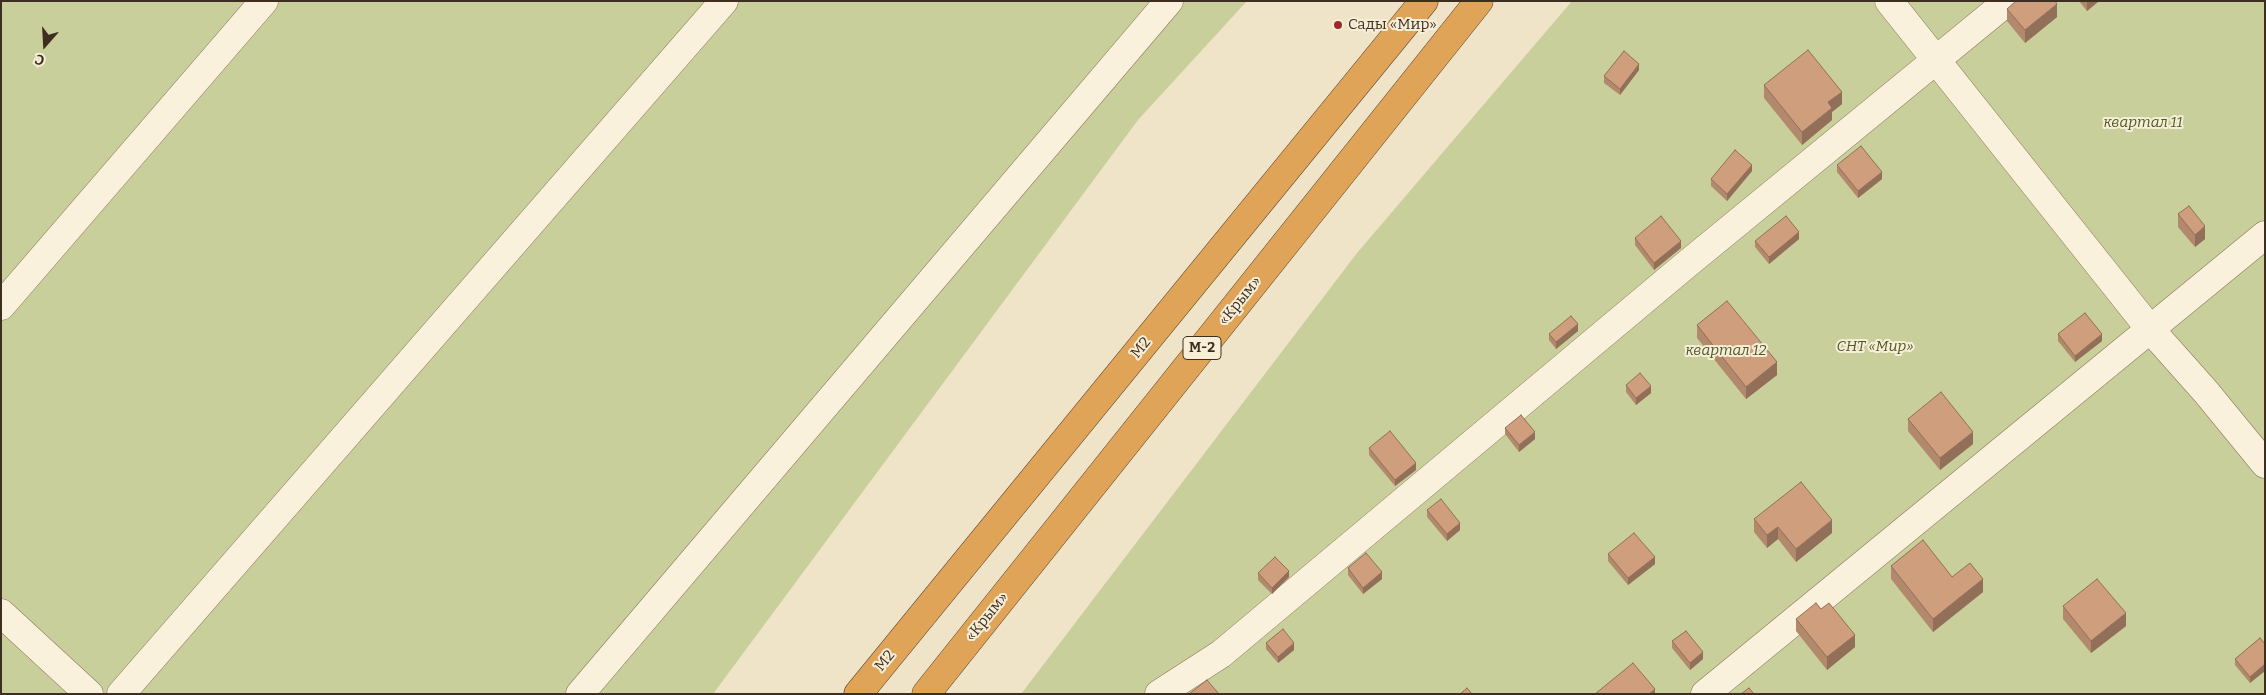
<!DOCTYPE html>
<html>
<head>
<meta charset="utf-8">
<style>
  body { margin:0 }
  #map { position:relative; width:2266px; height:695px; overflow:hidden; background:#f0e4c8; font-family:Bitter,serif }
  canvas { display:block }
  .frame { position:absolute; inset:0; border:2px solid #3d2e20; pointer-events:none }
  .north { position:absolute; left:20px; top:20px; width:50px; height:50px; -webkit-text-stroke:4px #f7eed8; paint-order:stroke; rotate:199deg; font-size:14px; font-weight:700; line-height:20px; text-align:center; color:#3d2e20 }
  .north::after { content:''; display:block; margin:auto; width:18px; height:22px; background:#3d2e20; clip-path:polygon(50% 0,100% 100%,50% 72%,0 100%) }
</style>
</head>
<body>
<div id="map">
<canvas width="2266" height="695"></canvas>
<div class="frame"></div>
<div class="north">С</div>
</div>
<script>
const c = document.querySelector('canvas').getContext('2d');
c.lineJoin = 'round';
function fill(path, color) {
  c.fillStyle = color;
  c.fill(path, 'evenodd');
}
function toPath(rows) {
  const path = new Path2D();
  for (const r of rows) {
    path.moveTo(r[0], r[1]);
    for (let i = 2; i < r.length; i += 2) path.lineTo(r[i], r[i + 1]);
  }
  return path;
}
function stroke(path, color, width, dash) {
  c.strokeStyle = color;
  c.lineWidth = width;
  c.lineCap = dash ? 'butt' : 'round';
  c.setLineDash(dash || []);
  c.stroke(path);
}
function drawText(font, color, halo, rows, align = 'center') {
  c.font = font + ' Bitter,serif';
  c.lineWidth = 4;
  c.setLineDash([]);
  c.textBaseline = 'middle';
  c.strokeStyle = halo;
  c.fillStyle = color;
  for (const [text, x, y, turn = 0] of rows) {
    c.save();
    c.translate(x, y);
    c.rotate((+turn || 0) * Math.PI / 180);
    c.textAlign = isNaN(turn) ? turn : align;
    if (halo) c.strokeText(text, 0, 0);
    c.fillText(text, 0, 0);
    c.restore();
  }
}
fill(toPath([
  [1,1,1247,1,1138,120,713,694,1,694],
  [1572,1,2265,1,2265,694,1021,694,1357,253]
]), '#c9cf9b');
const minor = toPath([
  [1889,1,2150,329,2206,392,2265,464],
  [1,306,264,1],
  [1,613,89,694],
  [121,694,724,1],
  [580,694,1169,1],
  [1159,694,1221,654,1687,264,2008,1],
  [1705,694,2265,235]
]);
const highway = toPath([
  [858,694,1424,1],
  [926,694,1479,1]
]);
stroke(minor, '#8d765c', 29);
stroke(highway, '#5b4430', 29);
stroke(minor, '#faf1dc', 28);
stroke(highway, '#e0a458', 28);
fill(toPath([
  [2079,1,2099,1,2087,11],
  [2007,9,2057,17,2025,43,2007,21],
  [1639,70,1620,95,1604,83,1604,76],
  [1764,85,1842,104,1832,112,1832,120,1802,145,1764,98],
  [1837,165,1882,179,1858,198,1837,172],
  [1752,171,1727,201,1711,186,1711,179],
  [2178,214,2205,239,2195,247,2178,227],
  [1635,238,1681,248,1654,270,1635,245],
  [1799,239,1769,264,1755,247,1755,241],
  [1697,325,1777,375,1746,399,1697,338],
  [1578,331,1556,349,1549,340,1549,334],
  [2058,334,2102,341,2075,362,2058,341],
  [1626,385,1651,393,1636,405,1626,392],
  [1908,419,1973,444,1940,470,1908,431],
  [1505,428,1535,439,1519,452,1505,434],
  [1369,448,1416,470,1395,486,1369,455],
  [1427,510,1460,530,1447,541,1427,517],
  [1754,519,1832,533,1796,562,1778,539,1767,548,1754,532],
  [1608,554,1655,564,1628,585,1608,561],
  [1891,566,1952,577,1983,592,1933,632,1891,579],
  [1348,568,1382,579,1363,594,1348,575],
  [1258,573,1289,577,1272,594,1258,580],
  [2063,606,2126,626,2091,653,2063,619],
  [1821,609,1855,647,1827,670,1796,631,1796,619],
  [2260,638,2250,683,2235,665,2235,659],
  [1672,641,1703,659,1690,670,1672,648],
  [1266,643,1294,650,1278,663,1266,649]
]), '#b2896c');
fill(toPath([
  [2087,1,2099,1,2087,11],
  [2057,4,2057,17,2025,43,2025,30],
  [1639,64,1639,70,1620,95,1620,89],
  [1842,92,1842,104,1832,112,1832,120,1802,145,1802,132,1828,102],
  [1752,165,1752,171,1727,201,1727,194],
  [1882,172,1882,179,1858,198,1858,191],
  [2205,226,2205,239,2195,247,2195,235],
  [1799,232,1799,239,1769,264,1769,257],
  [1681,241,1681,248,1654,270,1654,263],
  [1578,324,1578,331,1556,349,1556,342],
  [2102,334,2102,341,2075,362,2075,356],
  [1777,362,1777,375,1746,399,1746,387],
  [1651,386,1651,393,1636,405,1636,398],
  [1535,432,1535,439,1519,452,1519,445],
  [1973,432,1973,444,1940,470,1940,458],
  [1416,463,1416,470,1395,486,1395,480],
  [1832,520,1832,533,1796,562,1796,549],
  [1460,523,1460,530,1447,541,1447,534],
  [1778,527,1778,539,1767,548,1767,535],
  [1655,557,1655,564,1628,585,1628,578],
  [1289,571,1289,577,1272,594,1272,588],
  [1382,572,1382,579,1363,594,1363,588],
  [1983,579,1983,592,1933,632,1933,619],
  [2126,613,2126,626,2091,653,2091,641],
  [1855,635,1855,647,1827,670,1827,657],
  [1294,643,1294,650,1278,663,1278,657],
  [1703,652,1703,659,1690,670,1690,663],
  [2265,664,2265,671,2250,683,2250,677],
  [1655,689,1655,694,1649,694]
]), '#916f58');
const building = toPath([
  [2016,1,2055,1,2057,4,2025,30,2007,9,2016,1],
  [1808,50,1842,92,1828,102,1832,108,1802,132,1764,85,1808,50],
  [1624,51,1639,64,1620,89,1604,76,1624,51],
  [1861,146,1882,172,1858,191,1837,165,1861,146],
  [1735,150,1752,165,1727,194,1711,179,1735,150],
  [2189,206,2205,226,2195,235,2178,214,2189,206],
  [1661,216,1681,241,1654,263,1635,238,1661,216],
  [1786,216,1799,232,1769,257,1755,241,1786,216],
  [1727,301,1777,362,1746,387,1697,325,1727,301],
  [2085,313,2102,334,2075,356,2058,334,2085,313],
  [1571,316,1578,324,1556,342,1549,334,1571,316],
  [1640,373,1651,386,1636,398,1626,385,1640,373],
  [1941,392,1973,432,1940,458,1908,419,1941,392],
  [1521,415,1535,432,1519,445,1505,428,1521,415],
  [1390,431,1416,463,1395,480,1369,448,1390,431],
  [1801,482,1832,520,1796,549,1778,527,1767,535,1754,519,1801,482],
  [1441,499,1460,523,1447,534,1427,510,1441,499],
  [1634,533,1655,557,1628,578,1608,554,1634,533],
  [1923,540,1952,577,1970,563,1983,579,1933,619,1891,566,1923,540],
  [1366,553,1382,572,1363,588,1348,568,1366,553],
  [1275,557,1289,571,1272,588,1258,573,1275,557],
  [2097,579,2126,613,2091,641,2063,606,2097,579],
  [1816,603,1821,609,1829,603,1855,635,1827,657,1796,619,1816,603],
  [1283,629,1294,643,1278,657,1266,643,1283,629],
  [1686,631,1703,652,1690,663,1672,641,1686,631],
  [2260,638,2265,644,2265,664,2250,677,2235,659,2260,638],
  [1633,663,1655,689,1649,694,1595,694,1633,663],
  [1207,680,1219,694,1189,694,1207,680],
  [1467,688,1472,694,1460,694,1467,688],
  [1749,688,1754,694,1741,694,1749,688]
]);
fill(building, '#cf9f7d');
stroke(building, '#916f58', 1);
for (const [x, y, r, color] of [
  [1338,25,5,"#9e2a2b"]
]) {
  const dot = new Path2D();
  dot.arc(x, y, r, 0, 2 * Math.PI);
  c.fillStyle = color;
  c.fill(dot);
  stroke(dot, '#f7eed8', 2);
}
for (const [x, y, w] of [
  [1202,348,38]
]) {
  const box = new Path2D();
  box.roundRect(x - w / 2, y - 11.5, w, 23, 4);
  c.fillStyle = '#f7eed8';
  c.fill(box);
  stroke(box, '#3d2e20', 1);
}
drawText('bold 14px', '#3d2e20', null, [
  ["М-2",1202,348]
]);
drawText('15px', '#3d2e20', '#f7eed8', [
  ["Сады «Мир»",1348,25]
], 'left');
drawText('italic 15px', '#4d5a26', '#f7eed8', [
  ["квартал 11",2143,123],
  ["СНТ «Мир»",1875,347],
  ["квартал 12",1726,351]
]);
drawText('15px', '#3d2e20', '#f7eed8', [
  ["«Крым»",1240,301,-51],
  ["М2",1141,348,-51],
  ["«Крым»",987,617,-51],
  ["М2",885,661,-51]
]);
</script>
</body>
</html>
